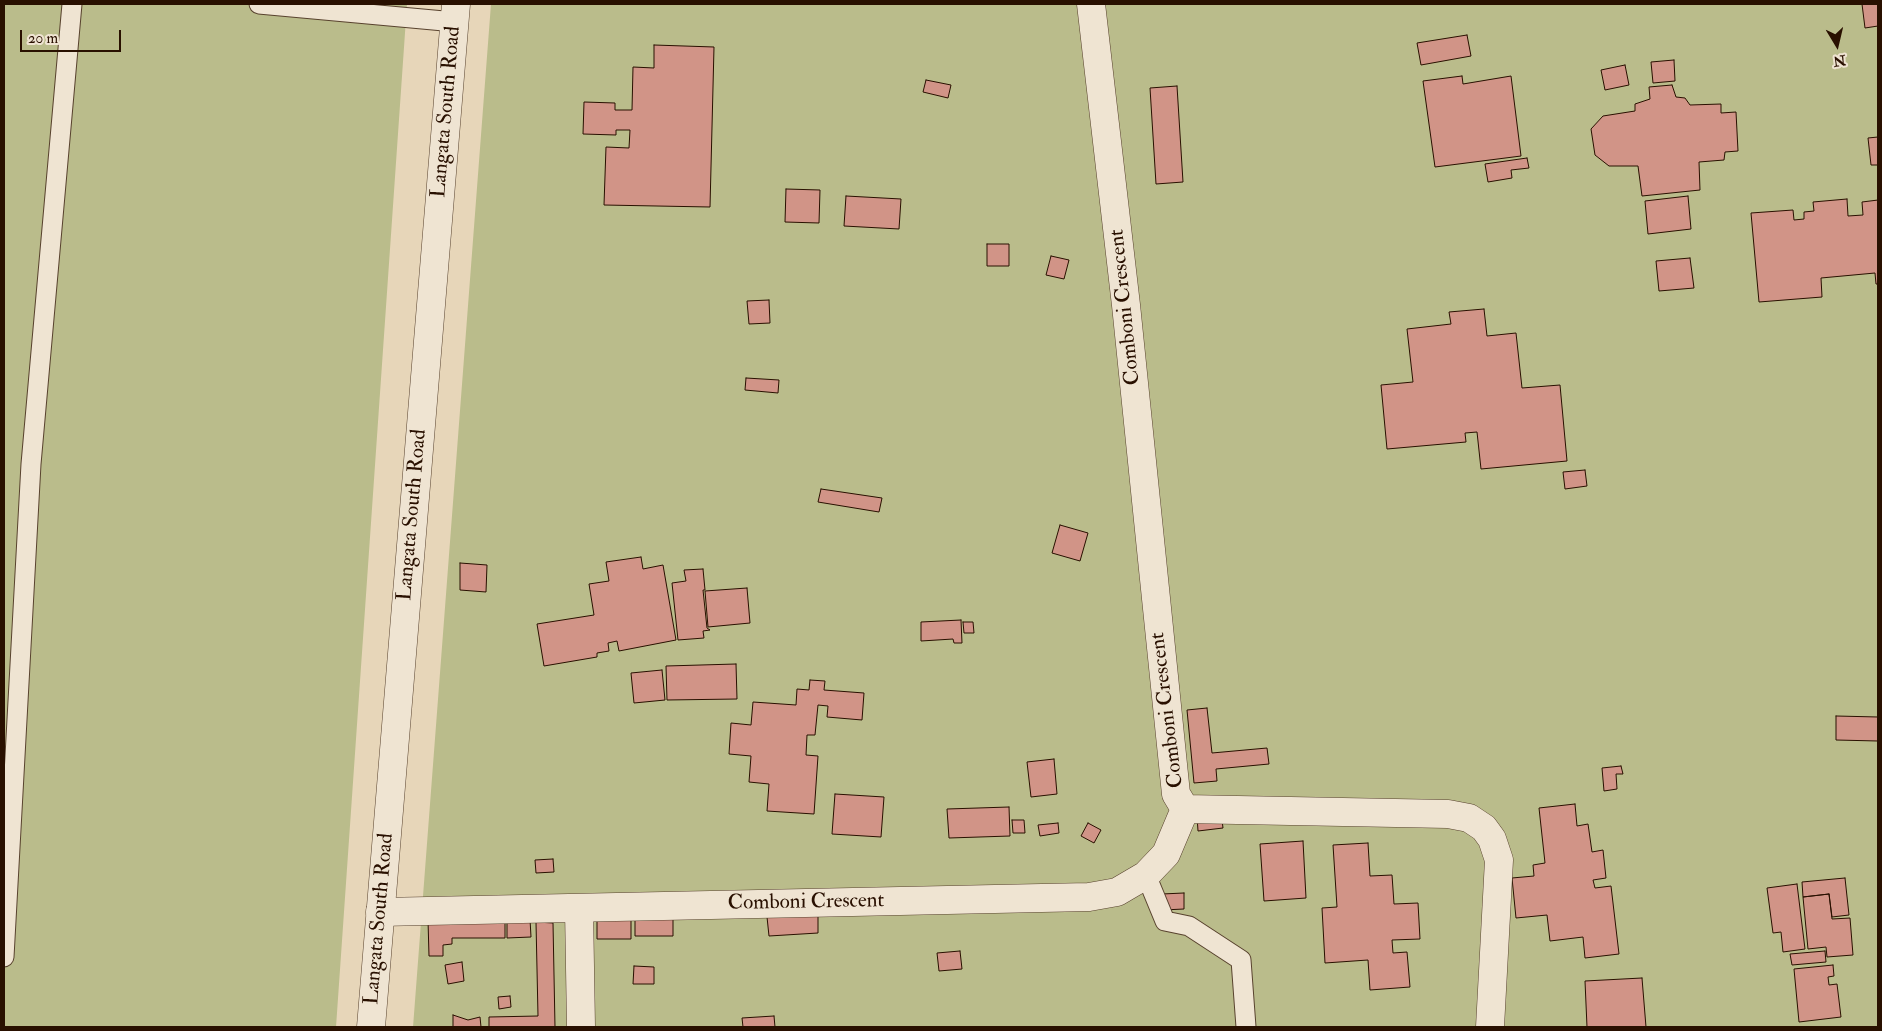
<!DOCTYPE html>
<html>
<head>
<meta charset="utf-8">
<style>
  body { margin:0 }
  #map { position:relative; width:1882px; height:1031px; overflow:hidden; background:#e7d6b9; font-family:"IM FELL Double Pica",serif }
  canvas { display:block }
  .frame { position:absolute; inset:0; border:5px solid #291000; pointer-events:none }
  .north { position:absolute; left:1812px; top:20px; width:50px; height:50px; -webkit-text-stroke:4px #efe4d2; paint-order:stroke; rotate:171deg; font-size:14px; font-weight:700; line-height:20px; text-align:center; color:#291000 }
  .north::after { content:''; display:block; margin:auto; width:18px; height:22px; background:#291000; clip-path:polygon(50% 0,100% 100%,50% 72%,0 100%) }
  .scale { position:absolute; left:20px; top:30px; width:101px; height:22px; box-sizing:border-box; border:2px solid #291000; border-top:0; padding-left:6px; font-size:15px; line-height:18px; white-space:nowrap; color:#291000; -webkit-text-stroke:4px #efe4d2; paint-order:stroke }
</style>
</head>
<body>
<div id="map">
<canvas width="1882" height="1031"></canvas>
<div class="frame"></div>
<div class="north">N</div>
<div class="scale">20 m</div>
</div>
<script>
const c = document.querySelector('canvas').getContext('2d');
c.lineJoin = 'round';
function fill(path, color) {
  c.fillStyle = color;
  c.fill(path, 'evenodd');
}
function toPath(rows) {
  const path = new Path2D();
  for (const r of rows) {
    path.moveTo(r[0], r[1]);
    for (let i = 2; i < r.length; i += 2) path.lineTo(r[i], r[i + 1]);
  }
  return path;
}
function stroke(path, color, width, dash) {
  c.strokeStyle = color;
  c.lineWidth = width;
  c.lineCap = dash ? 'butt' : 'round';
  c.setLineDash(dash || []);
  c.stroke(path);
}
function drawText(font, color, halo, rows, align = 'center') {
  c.font = font + ' "IM FELL Double Pica",serif';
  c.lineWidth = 4;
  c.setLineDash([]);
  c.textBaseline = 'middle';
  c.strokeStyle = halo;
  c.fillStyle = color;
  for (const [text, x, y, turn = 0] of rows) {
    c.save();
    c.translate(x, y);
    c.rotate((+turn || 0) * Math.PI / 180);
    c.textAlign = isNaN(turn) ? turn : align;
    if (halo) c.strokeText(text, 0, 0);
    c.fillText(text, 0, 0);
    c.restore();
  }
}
fill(toPath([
  [4,4,407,4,336,1027,4,1027],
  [491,4,1878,4,1878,1027,413,1027]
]), '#babc8b');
const building = toPath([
  [1862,4,1878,4,1878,26,1865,28,1862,4],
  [1467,35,1471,56,1421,65,1417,43,1467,35],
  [654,45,714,47,710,207,604,205,606,147,629,148,630,130,616,130,616,135,583,134,584,102,615,103,615,110,632,110,633,67,654,68,654,45],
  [1674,60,1675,81,1653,83,1651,62,1674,60],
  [1625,65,1629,85,1605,90,1601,70,1625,65],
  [1462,76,1463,84,1511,76,1521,156,1435,167,1423,81,1462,76],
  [926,80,951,85,948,98,923,92,926,80],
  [1672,85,1676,97,1685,98,1690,105,1721,104,1721,113,1736,112,1738,151,1725,152,1724,160,1699,162,1700,190,1642,196,1638,166,1609,166,1595,155,1591,129,1603,116,1635,111,1635,104,1650,99,1649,87,1672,85],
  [1177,86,1183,182,1156,184,1150,88,1177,86],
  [1878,137,1878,165,1871,165,1868,138,1878,137],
  [1527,158,1529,168,1511,170,1512,178,1488,182,1485,164,1527,158],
  [786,189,820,190,819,223,785,222,786,189],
  [846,196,901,199,899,229,844,226,846,196],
  [1688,196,1691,229,1648,234,1645,201,1688,196],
  [1847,199,1848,216,1863,215,1862,202,1878,200,1878,284,1876,284,1875,273,1821,278,1822,297,1759,302,1751,213,1793,210,1794,220,1804,219,1804,212,1814,211,1813,202,1847,199],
  [987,244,1009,244,1009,266,987,266,987,244],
  [1051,256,1069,260,1064,279,1046,275,1051,256],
  [1690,258,1694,288,1659,291,1656,261,1690,258],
  [769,300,770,323,749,324,747,301,769,300],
  [1484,309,1487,336,1516,333,1522,388,1560,385,1567,461,1481,469,1477,432,1465,433,1466,442,1387,449,1381,385,1413,382,1407,329,1451,324,1449,312,1484,309],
  [746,378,779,380,778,393,745,390,746,378],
  [1585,470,1587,486,1565,489,1563,472,1585,470],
  [821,489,882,498,879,512,818,502,821,489],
  [1060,525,1088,533,1080,561,1052,553,1060,525],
  [641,557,643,569,663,565,676,640,619,651,617,641,608,643,609,651,597,653,597,657,544,666,537,624,594,615,589,584,609,581,606,562,641,557],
  [460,563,487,565,486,592,460,590,460,563],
  [703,569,705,590,703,590,707,628,710,630,703,631,704,638,678,640,672,583,686,581,684,570,703,569],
  [747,588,750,623,708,627,705,591,747,588],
  [961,620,962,643,954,643,953,639,921,641,921,622,961,620],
  [963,622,973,622,974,633,964,633,963,622],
  [736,664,737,699,667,700,666,666,736,664],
  [662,670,665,700,634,703,631,673,662,670],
  [810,680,825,681,824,690,864,693,862,720,827,717,828,706,818,705,815,735,807,735,806,755,818,756,814,814,767,811,769,784,749,782,751,756,729,754,731,723,751,725,753,702,796,705,797,689,809,690,810,680],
  [1207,708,1212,753,1267,748,1269,764,1216,769,1217,781,1194,783,1187,710,1207,708],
  [1836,716,1878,717,1878,741,1836,740,1836,716],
  [1054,759,1057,794,1031,797,1027,762,1054,759],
  [1621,766,1623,774,1616,774,1617,789,1604,791,1602,768,1621,766],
  [835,794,884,797,881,837,832,834,835,794],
  [1575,804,1577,826,1588,824,1592,852,1603,850,1606,878,1593,880,1595,888,1611,886,1619,954,1585,958,1583,937,1550,941,1547,915,1516,918,1512,878,1534,876,1533,865,1545,863,1539,808,1575,804],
  [1009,807,1010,836,949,838,947,809,1009,807],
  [1221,812,1223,828,1198,831,1197,816,1221,812],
  [1012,820,1024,820,1025,833,1013,833,1012,820],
  [1058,823,1059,833,1040,836,1038,825,1058,823],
  [1088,823,1101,830,1094,843,1081,836,1088,823],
  [1303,841,1306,898,1264,901,1260,844,1303,841],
  [1368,843,1370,876,1392,875,1394,904,1418,903,1420,939,1392,940,1393,953,1407,952,1410,987,1370,990,1368,960,1325,963,1322,908,1337,907,1333,845,1368,843],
  [553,859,554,872,536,873,535,860,553,859],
  [1845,878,1849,915,1832,917,1829,894,1803,897,1802,882,1845,878],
  [1797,884,1805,949,1783,952,1781,932,1773,933,1767,888,1797,884],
  [1184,893,1184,909,1163,910,1162,894,1184,893],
  [1829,894,1832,919,1850,918,1853,955,1827,957,1826,947,1808,949,1803,897,1829,894],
  [818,914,818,933,769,936,767,917,818,914],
  [597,917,631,917,631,939,597,939,597,917],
  [635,918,673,918,673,936,635,936,635,918],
  [505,919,505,938,452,938,452,944,443,945,443,956,429,956,428,920,505,919],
  [530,919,531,937,507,938,507,920,530,919],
  [536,922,553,923,555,1027,489,1027,489,1017,538,1016,536,922],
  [960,951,962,969,939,971,937,953,960,951],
  [1825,951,1826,962,1792,965,1790,954,1825,951],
  [462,962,464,981,448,984,445,965,462,962],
  [1833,965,1834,976,1828,977,1829,985,1837,984,1841,1017,1799,1022,1794,969,1833,965],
  [634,966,654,967,654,984,633,984,634,966],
  [1642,978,1646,1027,1587,1027,1585,981,1642,978],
  [510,996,511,1007,499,1009,498,997,510,996],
  [453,1015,468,1020,480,1017,481,1027,453,1027,453,1015],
  [774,1016,775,1027,743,1027,742,1018,774,1016]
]);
fill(building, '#d19487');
stroke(building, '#291000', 1);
const service = toPath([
  [259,4,455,22],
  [1146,875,1165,921,1189,926,1241,960,1246,1027],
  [4,957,31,464,72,4]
]);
const minor = toPath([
  [1185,809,1448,814,1469,818,1484,828,1492,839,1499,860,1490,1027],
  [579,908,581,1027],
  [380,912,1089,897,1117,892,1146,875,1166,854,1185,809,1176,794,1126,305,1091,4]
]);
const tertiary = toPath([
  [371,1027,456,4]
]);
stroke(service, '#58422e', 21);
stroke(minor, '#58422e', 29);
stroke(tertiary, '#58422e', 29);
stroke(service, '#efe4d2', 19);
stroke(minor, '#efe4d2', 28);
stroke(tertiary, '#efe4d2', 28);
drawText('21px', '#291000', '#efe4d2', [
  ["Langata South Road",447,112,-85],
  ["Comboni Crescent",1126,307,-96],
  ["Langata South Road",413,515,-85],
  ["Comboni Crescent",1168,710,-97],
  ["Comboni Crescent",806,903,-1],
  ["Langata South Road",380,919,-85]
]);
</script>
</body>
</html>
